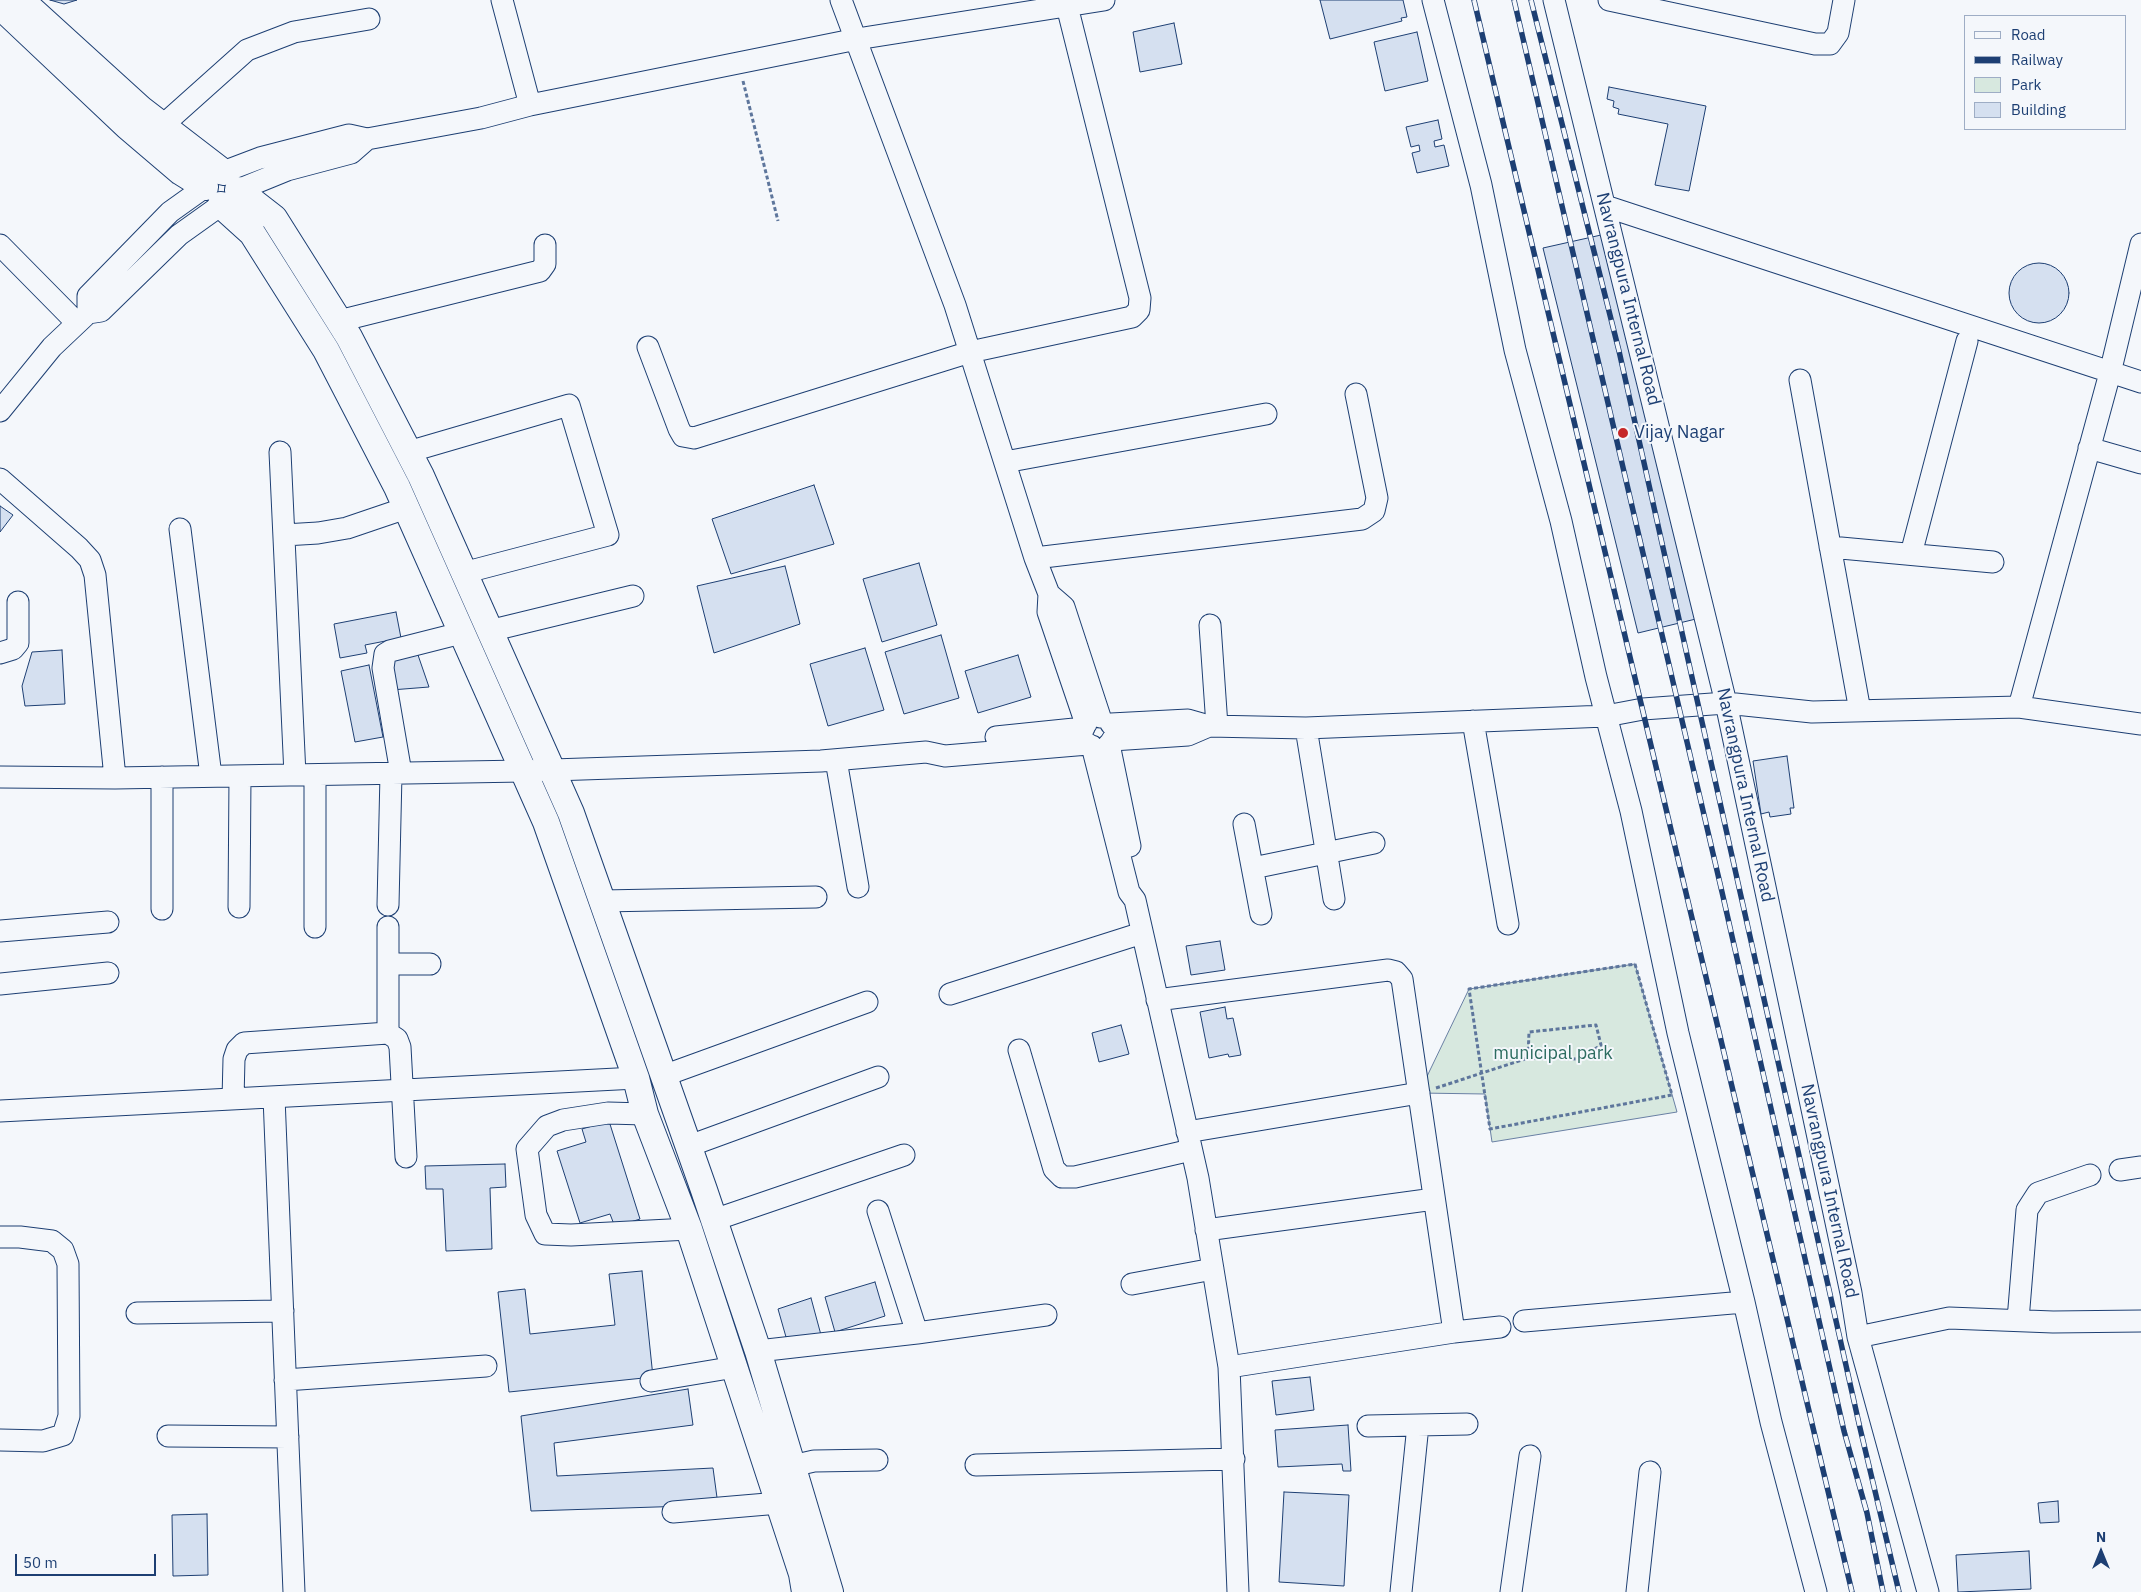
<!DOCTYPE html>
<html>
<head>
<meta charset="utf-8">
<style>
  body { margin:0 }
  #map { position:relative; width:2141px; height:1592px; overflow:hidden; background:#f4f7fb; font-family:"IBM Plex Sans",sans-serif }
  canvas { display:block }
  .legend { position:absolute; left:1964px; top:15px; width:162px; height:115px; box-sizing:border-box; background:#f4f7fb; border:1px solid #9eadc5; margin:0; padding:6px 9px; list-style:none; font-size:15px; color:#1d3f73 }
  .legend li { display:flex; align-items:center; gap:10px; height:25px }
  .legend b { width:25px; border:1px solid #9eadc5 }
  .north { position:absolute; left:2076px; top:1527px; width:50px; height:50px; -webkit-text-stroke:4px #f4f7fb; paint-order:stroke; rotate:0deg; font-size:14px; font-weight:700; line-height:20px; text-align:center; color:#1d3f73 }
  .north::after { content:''; display:block; margin:auto; width:18px; height:22px; background:#1d3f73; clip-path:polygon(50% 0,100% 100%,50% 72%,0 100%) }
  .scale { position:absolute; left:15px; top:1554px; width:141px; height:22px; box-sizing:border-box; border:2px solid #1d3f73; border-top:0; padding-left:6px; font-size:15px; line-height:18px; white-space:nowrap; color:#1d3f73; -webkit-text-stroke:4px #f4f7fb; paint-order:stroke }
</style>
</head>
<body>
<div id="map">
<canvas width="2141" height="1592"></canvas>
<ul class="legend">
<li><b style="height:6px;background:#f4f7fb"></b>Road</li>
<li><b style="height:6px;background:#1d3f73"></b>Railway</li>
<li><b style="height:14px;background:#d7e8df"></b>Park</li>
<li><b style="height:14px;background:#d5e0f0"></b>Building</li>
</ul>
<div class="north">N</div>
<div class="scale">50 m</div>
</div>
<script>
const c = document.querySelector('canvas').getContext('2d');
c.lineJoin = 'round';
function fill(path, color) {
  c.fillStyle = color;
  c.fill(path, 'evenodd');
}
function toPath(rows) {
  const path = new Path2D();
  for (const r of rows) {
    if (r.length === 3) {
      path.moveTo(r[0] + r[2], r[1]);
      path.arc(r[0], r[1], r[2], 0, 2 * Math.PI);
      continue;
    }
    path.moveTo(r[0], r[1]);
    for (let i = 2; i < r.length; i += 2) path.lineTo(r[i], r[i + 1]);
  }
  return path;
}
function stroke(path, color, width, dash) {
  c.strokeStyle = color;
  c.lineWidth = width;
  c.lineCap = dash ? 'butt' : 'round';
  c.setLineDash(dash || []);
  c.stroke(path);
}
function drawText(font, color, halo, rows, align = 'center') {
  c.font = font + ' "IBM Plex Sans",sans-serif';
  c.lineWidth = 4;
  c.setLineDash([]);
  c.textBaseline = 'middle';
  c.strokeStyle = halo;
  c.fillStyle = color;
  for (const [text, x, y, turn = 0] of rows) {
    c.save();
    c.translate(x, y);
    c.rotate((+turn || 0) * Math.PI / 180);
    c.textAlign = isNaN(turn) ? turn : align;
    if (halo) c.strokeText(text, 0, 0);
    c.fillText(text, 0, 0);
    c.restore();
  }
}
const green = toPath([
  [1635,964,1677,1112,1492,1142,1485,1094,1419,1093,1469,989,1635,964]
]);
fill(green, '#d7e8df');
stroke(green, '#687fa3', 1);
const building = toPath([
  [50,0,77,0,64,4,50,0],
  [1320,0,1403,0,1407,17,1401,18,1402,21,1330,39,1320,0],
  [1174,23,1182,64,1140,72,1133,32,1174,23],
  [1417,32,1428,81,1385,91,1374,42,1417,32],
  [1609,87,1706,106,1689,191,1655,185,1668,124,1618,114,1619,109,1613,107,1614,101,1607,99,1609,87],
  [1438,120,1442,139,1434,141,1435,147,1444,145,1449,166,1417,173,1412,153,1420,151,1419,145,1411,147,1406,127,1438,120],
  [1610,233,1700,618,1638,633,1543,248,1610,233],
  [2039,293,30],
  [814,485,834,544,731,574,712,519,814,485],
  [0,506,13,515,0,532,0,506],
  [919,563,937,625,882,642,863,579,919,563],
  [785,566,800,624,714,653,697,586,785,566],
  [396,612,401,638,365,645,367,653,340,658,334,624,396,612],
  [941,635,959,698,904,714,885,652,941,635],
  [865,648,884,710,828,726,810,664,865,648],
  [62,650,65,704,25,706,22,686,32,652,62,650],
  [418,655,429,687,391,690,385,659,418,655],
  [1018,655,1031,697,978,713,965,671,1018,655],
  [369,665,383,737,355,742,341,671,369,665],
  [1787,756,1794,808,1790,808,1791,814,1770,817,1769,812,1761,814,1753,761,1787,756],
  [1220,941,1225,970,1191,975,1186,946,1220,941],
  [1225,1007,1227,1019,1233,1018,1241,1055,1229,1057,1228,1054,1209,1058,1200,1012,1225,1007],
  [1121,1025,1129,1054,1099,1062,1092,1033,1121,1025],
  [609,1121,640,1219,615,1227,610,1214,580,1223,557,1151,586,1142,582,1129,609,1121],
  [505,1164,506,1187,490,1188,492,1249,446,1251,443,1189,426,1189,425,1166,505,1164],
  [642,1271,653,1377,509,1392,498,1292,525,1289,530,1334,615,1325,609,1274,642,1271],
  [875,1282,885,1316,835,1332,825,1297,875,1282],
  [811,1298,821,1335,786,1337,778,1309,811,1298],
  [1310,1377,1314,1410,1276,1415,1272,1381,1310,1377],
  [688,1389,693,1425,554,1443,557,1476,713,1468,718,1505,531,1511,521,1416,688,1389],
  [1348,1425,1351,1471,1343,1471,1342,1464,1278,1467,1275,1430,1348,1425],
  [1284,1492,1349,1495,1344,1586,1279,1582,1284,1492],
  [2058,1501,2059,1522,2040,1523,2038,1503,2058,1501],
  [207,1514,208,1575,173,1576,172,1515,207,1514],
  [2029,1551,2031,1589,1958,1592,1956,1555,2029,1551]
]);
fill(building, '#d5e0f0');
stroke(building, '#1d3f73', 1);
const minor = toPath([
  [502,0,530,105],
  [841,0,955,305,1035,558,1049,594,1048,612,1086,724],
  [1433,0,1481,185,1515,350,1561,521,1596,677,1631,811,1678,1033,1744,1302,1771,1422,1816,1592],
  [1554,0,1726,703,1851,1293,1858,1337,1928,1592],
  [1609,0,1815,44,1830,44,1838,33,1844,0],
  [162,126,247,50,294,32,369,19],
  [223,172,260,158,349,135,367,139,481,118,530,105,857,39,1104,0],
  [238,190,287,170,351,153,367,139],
  [1605,206,2141,382],
  [0,245,77,323],
  [88,313,88,296,170,212,205,187],
  [339,321,540,271,545,264,545,245],
  [648,347,679,429,683,436,694,438,970,352,1132,317,1139,310,1140,298,1067,6],
  [1800,380,1860,711],
  [0,411,52,347,88,313,101,311,179,235,221,205],
  [2089,448,2141,463],
  [280,452,295,775],
  [408,452,569,405,608,535,463,573],
  [1005,462,1266,414],
  [0,479,79,548,90,560,95,575,115,778],
  [180,529,211,776],
  [284,535,318,533,347,528,406,508],
  [1830,547,1993,562],
  [1911,554,1967,341],
  [1035,558,1362,519,1374,511,1377,498,1356,394],
  [1049,594,1064,607,1100,717],
  [1210,625,1217,726],
  [489,631,633,596],
  [0,653,13,649,18,643,18,602],
  [2019,707,2110,373,2141,244],
  [1473,721,1508,924],
  [1111,724,1188,720,1209,726,1306,728,1606,716,1643,709,1726,703,1812,712,2019,707,2141,724],
  [1306,728,1334,899],
  [996,737,1084,728],
  [1112,740,1188,735,1209,726],
  [1109,744,1130,846],
  [1092,746,1129,892,1135,900,1198,1178,1229,1367,1238,1592],
  [836,760,858,887],
  [401,773,383,668,385,654,390,651,461,633],
  [315,775,315,927],
  [0,777,115,778,523,771,821,761,926,752,945,756,1088,744],
  [1244,824,1261,914],
  [1253,868,1374,843],
  [602,901,816,897],
  [388,905,391,774],
  [239,907,240,776],
  [162,909,162,777],
  [388,927,388,1033],
  [0,931,108,922],
  [388,964,430,964],
  [0,984,108,973],
  [950,994,1142,933],
  [1157,1000,1388,970,1396,972,1402,979,1454,1332,1229,1367],
  [1019,1050,1054,1169,1062,1177,1075,1177,1191,1150],
  [663,1076,867,1002],
  [274,1097,294,1592],
  [233,1099,234,1059,237,1050,244,1043,388,1033,397,1039,400,1047,406,1157],
  [0,1111,636,1078],
  [645,1114,608,1113,563,1120,547,1126,527,1149,536,1215,545,1234,571,1235,689,1229],
  [1187,1132,1419,1093],
  [689,1146,878,1077],
  [2120,1170,2141,1167],
  [878,1211,917,1333],
  [714,1220,904,1155],
  [1206,1230,1434,1199],
  [0,1237,20,1237,52,1241,63,1250,68,1264,69,1416,63,1435,43,1441,0,1440],
  [1132,1284,1213,1269],
  [137,1313,283,1311],
  [2018,1320,2027,1210,2038,1193,2090,1175],
  [1524,1321,1744,1302],
  [1454,1332,1500,1327],
  [1858,1337,1949,1318,2053,1322,2141,1321],
  [758,1351,917,1333,1046,1315],
  [285,1380,486,1366],
  [651,1381,735,1367],
  [1368,1426,1467,1424],
  [168,1436,288,1437],
  [976,1465,1234,1459],
  [792,1466,814,1461,877,1460],
  [673,1512,779,1503],
  [1401,1592,1418,1425],
  [1511,1592,1530,1456],
  [1637,1592,1650,1472]
]);
const major = toPath([
  [21,0,141,109,223,172],
  [0,6,127,126,181,172,205,187],
  [238,190,274,218,349,337,421,476,571,813,704,1190,758,1351,830,1592],
  [221,205,252,233,326,350,397,487,546,822,636,1078,645,1114,689,1229,802,1574,805,1592]
]);
stroke(minor, '#1d3f73', 23);
stroke(major, '#1d3f73', 28);
stroke(toPath([
  [743,81,778,221],
  [1635,964,1672,1095,1490,1129,1469,989,1635,964],
  [1436,1088,1528,1058,1529,1032,1596,1025,1601,1045,1580,1059,1528,1058]
]), '#5e769c', 3, [4, 2.5]);
stroke(minor, '#f4f7fb', 21);
stroke(major, '#f4f7fb', 26);
const rail = toPath([
  [1474,0,1852,1592],
  [1514,0,1722,892,1844,1431,1867,1513,1883,1592],
  [1531,0,1619,351,1860,1428,1899,1592]
]);
stroke(rail, '#1d3f73', 5.5);
stroke(rail, '#f4f7fb', 4, [11]);
for (const [x, y, r, color] of [
  [1623,433,6,"#c62828"]
]) {
  const dot = new Path2D();
  dot.arc(x, y, r, 0, 2 * Math.PI);
  c.fillStyle = color;
  c.fill(dot);
  stroke(dot, '#f4f7fb', 2);
}
drawText('18px', '#1d3f73', '#f4f7fb', [
  ["Navrangpura Internal Road",1628,299,76],
  ["Navrangpura Internal Road",1745,795,78],
  ["Navrangpura Internal Road",1829,1191,78]
]);
drawText('18px', '#1d3f73', '#f4f7fb', [
  ["Vijay Nagar",1634,433]
], 'left');
drawText('18px', '#2c6c60', '#f4f7fb', [
  ["municipal park",1553,1054]
]);
</script>
</body>
</html>
